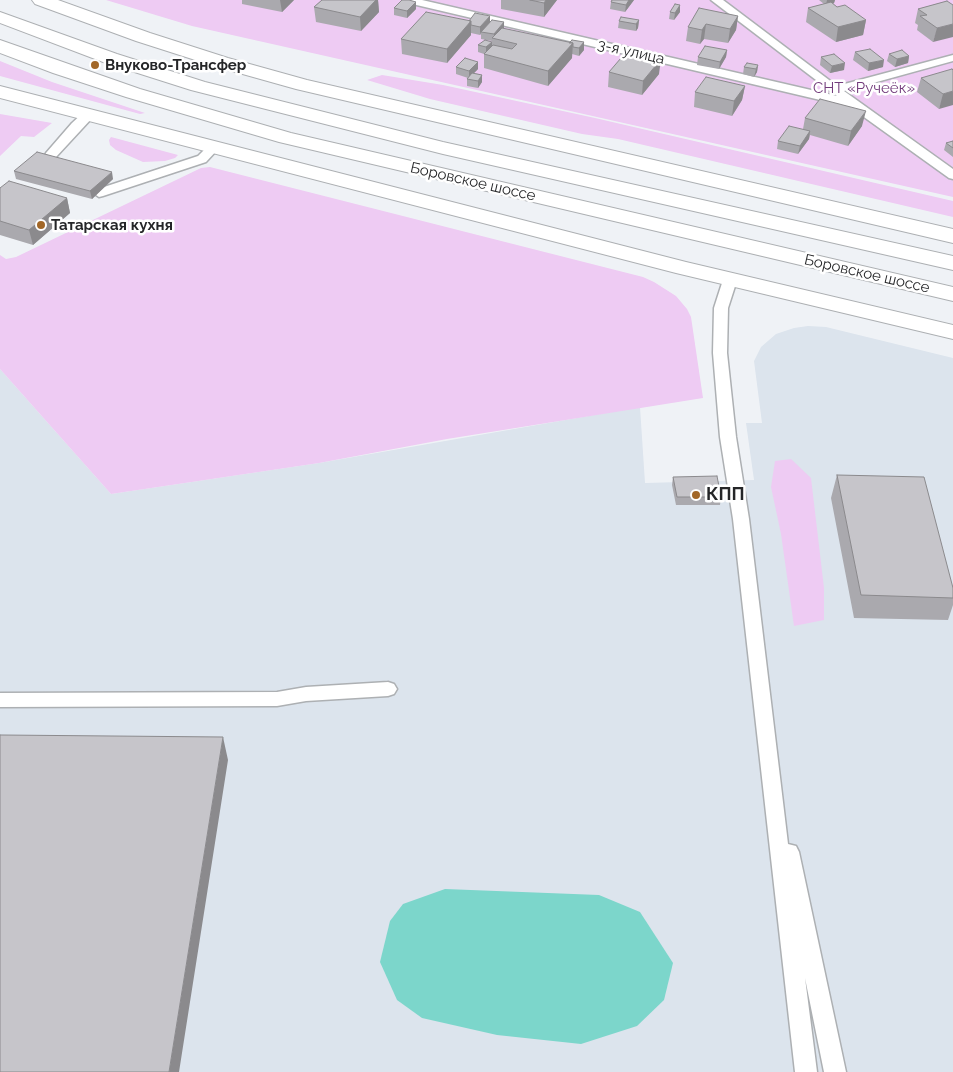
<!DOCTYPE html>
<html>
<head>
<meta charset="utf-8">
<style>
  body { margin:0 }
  canvas { display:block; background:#eff2f6 }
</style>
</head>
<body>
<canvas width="953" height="1072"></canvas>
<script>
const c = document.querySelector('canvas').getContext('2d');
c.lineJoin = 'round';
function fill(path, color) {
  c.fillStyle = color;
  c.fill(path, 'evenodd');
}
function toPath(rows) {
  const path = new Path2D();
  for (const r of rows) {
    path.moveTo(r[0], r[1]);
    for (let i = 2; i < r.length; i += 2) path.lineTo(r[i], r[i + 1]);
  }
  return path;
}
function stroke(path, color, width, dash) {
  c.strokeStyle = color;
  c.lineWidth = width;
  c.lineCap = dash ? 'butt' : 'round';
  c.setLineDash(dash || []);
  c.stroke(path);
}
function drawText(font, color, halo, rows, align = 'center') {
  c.font = font + ' Raleway,sans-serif';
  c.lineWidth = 5;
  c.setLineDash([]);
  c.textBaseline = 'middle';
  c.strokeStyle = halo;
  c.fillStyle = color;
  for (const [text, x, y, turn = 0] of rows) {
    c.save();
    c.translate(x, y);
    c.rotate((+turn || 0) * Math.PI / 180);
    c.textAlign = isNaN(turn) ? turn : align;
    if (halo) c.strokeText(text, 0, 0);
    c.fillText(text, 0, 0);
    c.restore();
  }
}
fill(toPath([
  [808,326,826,327,953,358,953,1072,0,1072,0,369,111,494,319,463,640,407,645,483,754,480,746,423,762,423,754,361,761,347,776,334,794,328]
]), '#dce4ed');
fill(toPath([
  [106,0,953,0,953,197,192,26],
  [0,61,52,82,145,113,140,114,0,76],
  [382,75,443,85,595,118,953,201,953,217,618,139,582,134,430,99,367,80],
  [0,114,52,123,34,137,21,136,0,156],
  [111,137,178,155,175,158,165,161,143,162,116,150,110,145,109,140],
  [210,167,643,277,654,282,676,296,687,309,691,317,703,398,447,439,319,463,111,494,0,369,0,255,6,259,16,257,201,168],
  [791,459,811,478,824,588,824,620,794,626,781,534,771,487,775,461]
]), '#eecbf3');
fill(toPath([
  [445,889,599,895,640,912,673,963,664,1000,637,1026,581,1044,497,1035,422,1018,397,1000,380,962,390,921,403,904]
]), '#7cd6cb');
const service = toPath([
  [403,0,422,0,837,96,711,0,723,0,837,86,953,55,953,61,844,91,953,169,953,179,949,178,850,107,408,3,403,0],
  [89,110,93,111,95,114,93,117,56,157,52,165,44,165,42,162,46,153,72,123,85,111,89,110],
  [213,144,219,148,206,162,103,196,99,197,93,193,95,190,198,156,209,145,213,144],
  [730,276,737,280,728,308,727,353,736,437,749,519,788,844,796,846,799,852,846,1072,824,1072,805,978,817,1072,795,1072,733,519,720,437,713,353,714,308,723,280,730,276],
  [388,682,394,684,397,689,394,694,388,696,306,701,277,706,0,707,0,693,277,692,306,687,388,682]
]);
const secondary = toPath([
  [32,0,58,0,150,33,228,58,307,80,953,229,953,243,296,89,214,66,136,41,35,4,32,0],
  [0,86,686,262,953,325,953,339,676,273,0,98,0,86]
]);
const primary = toPath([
  [0,12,117,54,205,82,443,142,953,256,953,270,443,154,191,90,103,62,0,23,0,12],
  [0,40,140,89,291,133,953,287,953,301,279,142,126,97,53,73,0,53,0,40]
]);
stroke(service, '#adb0b3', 3);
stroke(secondary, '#adb0b3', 2);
stroke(primary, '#adb0b3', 2);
fill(service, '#fff');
fill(secondary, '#fff');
fill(primary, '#fff');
fill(toPath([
  [242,0,294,0,282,12,242,4],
  [322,0,378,0,379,12,361,31,316,22,314,7],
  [501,0,557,0,544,17,501,9],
  [612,0,634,0,625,12,610,9,611,2],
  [819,0,835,0,834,3,833,4,837,7,866,20,863,35,836,42,806,22,808,8,824,4],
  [947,1,933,42,917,30,918,25,915,23,918,9],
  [680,5,680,12,674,20,669,19,670,12],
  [394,8,416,9,407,18,394,15],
  [738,16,736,30,728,43,704,39,700,44,686,41,688,27],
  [639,20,638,28,636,31,618,28,619,21],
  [469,21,490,21,504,29,569,43,584,42,584,50,579,56,572,54,572,58,548,86,484,68,484,54,478,52,478,45,492,42,492,46,492,41,481,39,481,34,480,35,471,33,471,35,447,63,402,54,401,39],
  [727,50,726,57,719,69,697,65,698,57],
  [855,52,883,67,868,71,853,60],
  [889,54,909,56,908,63,895,67,887,61],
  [821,57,844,70,830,73,820,65],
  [758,65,757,72,754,77,743,74,744,67],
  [456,67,478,69,474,73,482,75,482,82,478,88,467,86,467,79,468,78,456,74],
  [953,70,939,109,917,92,921,78],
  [609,72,659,74,642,95,608,87],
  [745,86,742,100,732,116,694,107,695,92],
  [805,118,862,126,848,146,810,135,809,139,798,154,777,149,778,141,803,129],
  [953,141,953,157,944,150,946,143],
  [14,171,113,179,92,199,16,179],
  [0,188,67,198,70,213,33,245,0,235],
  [837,475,953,588,953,605,948,620,854,618,831,498],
  [673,477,721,497,720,505,676,505,672,485]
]), '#aaa9ae');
fill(toPath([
  [280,0,294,0,282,12],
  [376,0,378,0,379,12,361,31,360,17],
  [546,0,557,0,544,17,544,3],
  [629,0,634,0,625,12,626,5],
  [827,0,835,0,834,3,826,5],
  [416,2,416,9,407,18,407,11],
  [680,5,680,12,674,20,675,13],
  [490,16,490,23,481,32,480,35,480,27],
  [738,16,736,30,728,43,730,29],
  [639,20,638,28,636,31,636,24],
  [866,20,863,35,836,42,838,27],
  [471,21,471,35,447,63,447,49],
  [504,22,504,30,494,39,494,34],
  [706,24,704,39,700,44,702,30],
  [953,24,953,37,933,42,937,28],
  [492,42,492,50,486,54,486,47],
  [584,42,584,50,579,56,579,48],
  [573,43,572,58,548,86,548,71],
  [727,50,726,57,719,69,720,62],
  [909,56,908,63,895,67,897,59],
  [661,59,659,74,642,95,643,81],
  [884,60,883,67,868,71,869,63],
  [478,62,478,69,469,78,469,71],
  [845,63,844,70,830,73,832,66],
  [758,65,757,72,754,77,756,69],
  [482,75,482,82,478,88,478,81],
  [745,86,742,100,732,116,734,101],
  [953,91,953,105,939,109,943,94],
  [866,111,862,126,848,146,851,131],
  [810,131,809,139,798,154,800,146],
  [112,172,113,179,92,199,90,191],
  [67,198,70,213,33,245,29,230],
  [223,737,228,760,179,1072,169,1072]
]), '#8b8a8d');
const building = toPath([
  [322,0,376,0,360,17,314,7,322,0],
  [402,0,409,0,416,2,407,11,394,8,402,0],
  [530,0,546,0,544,3,530,0],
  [612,0,629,0,626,5,611,2,612,0],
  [947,1,953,5,953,24,937,28,920,16,927,15,918,9,947,1],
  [831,2,837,7,845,5,866,20,838,27,808,8,831,2],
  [675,4,680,5,675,13,670,12,675,4],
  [699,8,738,16,730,29,706,24,702,30,688,27,699,8],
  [426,12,471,21,447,49,401,39,426,12],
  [475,13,490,16,480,27,471,25,471,21,469,21,475,13],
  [621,17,639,20,636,24,619,21,621,17],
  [492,20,504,22,494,34,481,32,492,20],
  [502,28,573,43,548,71,484,54,493,45,512,49,517,44,492,38,502,28],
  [485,40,492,42,486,47,478,45,485,40],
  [572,40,584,42,579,48,573,47,573,43,569,43,572,40],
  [705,46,727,50,720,62,698,57,705,46],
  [870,49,884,60,869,63,855,52,870,49],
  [902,50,909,56,897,59,889,54,902,50],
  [627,51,661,59,643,81,609,72,627,51],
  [834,54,845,63,832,66,821,57,834,54],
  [465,58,478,62,469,71,456,67,465,58],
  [747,63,758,65,756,69,744,67,747,63],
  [952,69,953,70,953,91,943,94,921,78,952,69],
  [472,73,482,75,478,81,467,79,472,73],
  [706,77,745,86,734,101,695,92,706,77],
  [820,99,866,111,851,131,805,118,820,99],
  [789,126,810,131,800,146,778,141,789,126],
  [953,141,953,148,946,143,953,141],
  [37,152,112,172,90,191,14,171,37,152],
  [9,181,67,198,29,230,0,221,0,188,9,181],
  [837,475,924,477,953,588,953,598,861,595,837,475],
  [717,476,721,497,677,497,673,477,717,476],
  [0,735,223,737,169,1072,0,1072,0,735]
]);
fill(building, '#c6c5ca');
stroke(building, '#8b8a8d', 1);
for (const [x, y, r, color] of [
  [95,65,5,"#a26728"],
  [41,225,5,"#a26728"],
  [696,495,5,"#a26728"]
]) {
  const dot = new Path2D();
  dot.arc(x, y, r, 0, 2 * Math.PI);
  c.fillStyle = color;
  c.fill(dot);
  stroke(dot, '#fff', 2);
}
drawText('15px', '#252628', '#fff', [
  ["3-я улица",631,52,13],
  ["Боровское шоссе",473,182,13],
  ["Боровское шоссе",867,274,13]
]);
drawText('bold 15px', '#252628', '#fff', [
  ["Внуково-Трансфер",105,65],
  ["Татарская кухня",51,225]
], 'left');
drawText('15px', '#723b7b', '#fff', [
  ["СНТ «Ручеёк»",864,88]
]);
drawText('bold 18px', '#252628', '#fff', [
  ["КПП",706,495]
], 'left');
</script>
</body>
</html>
